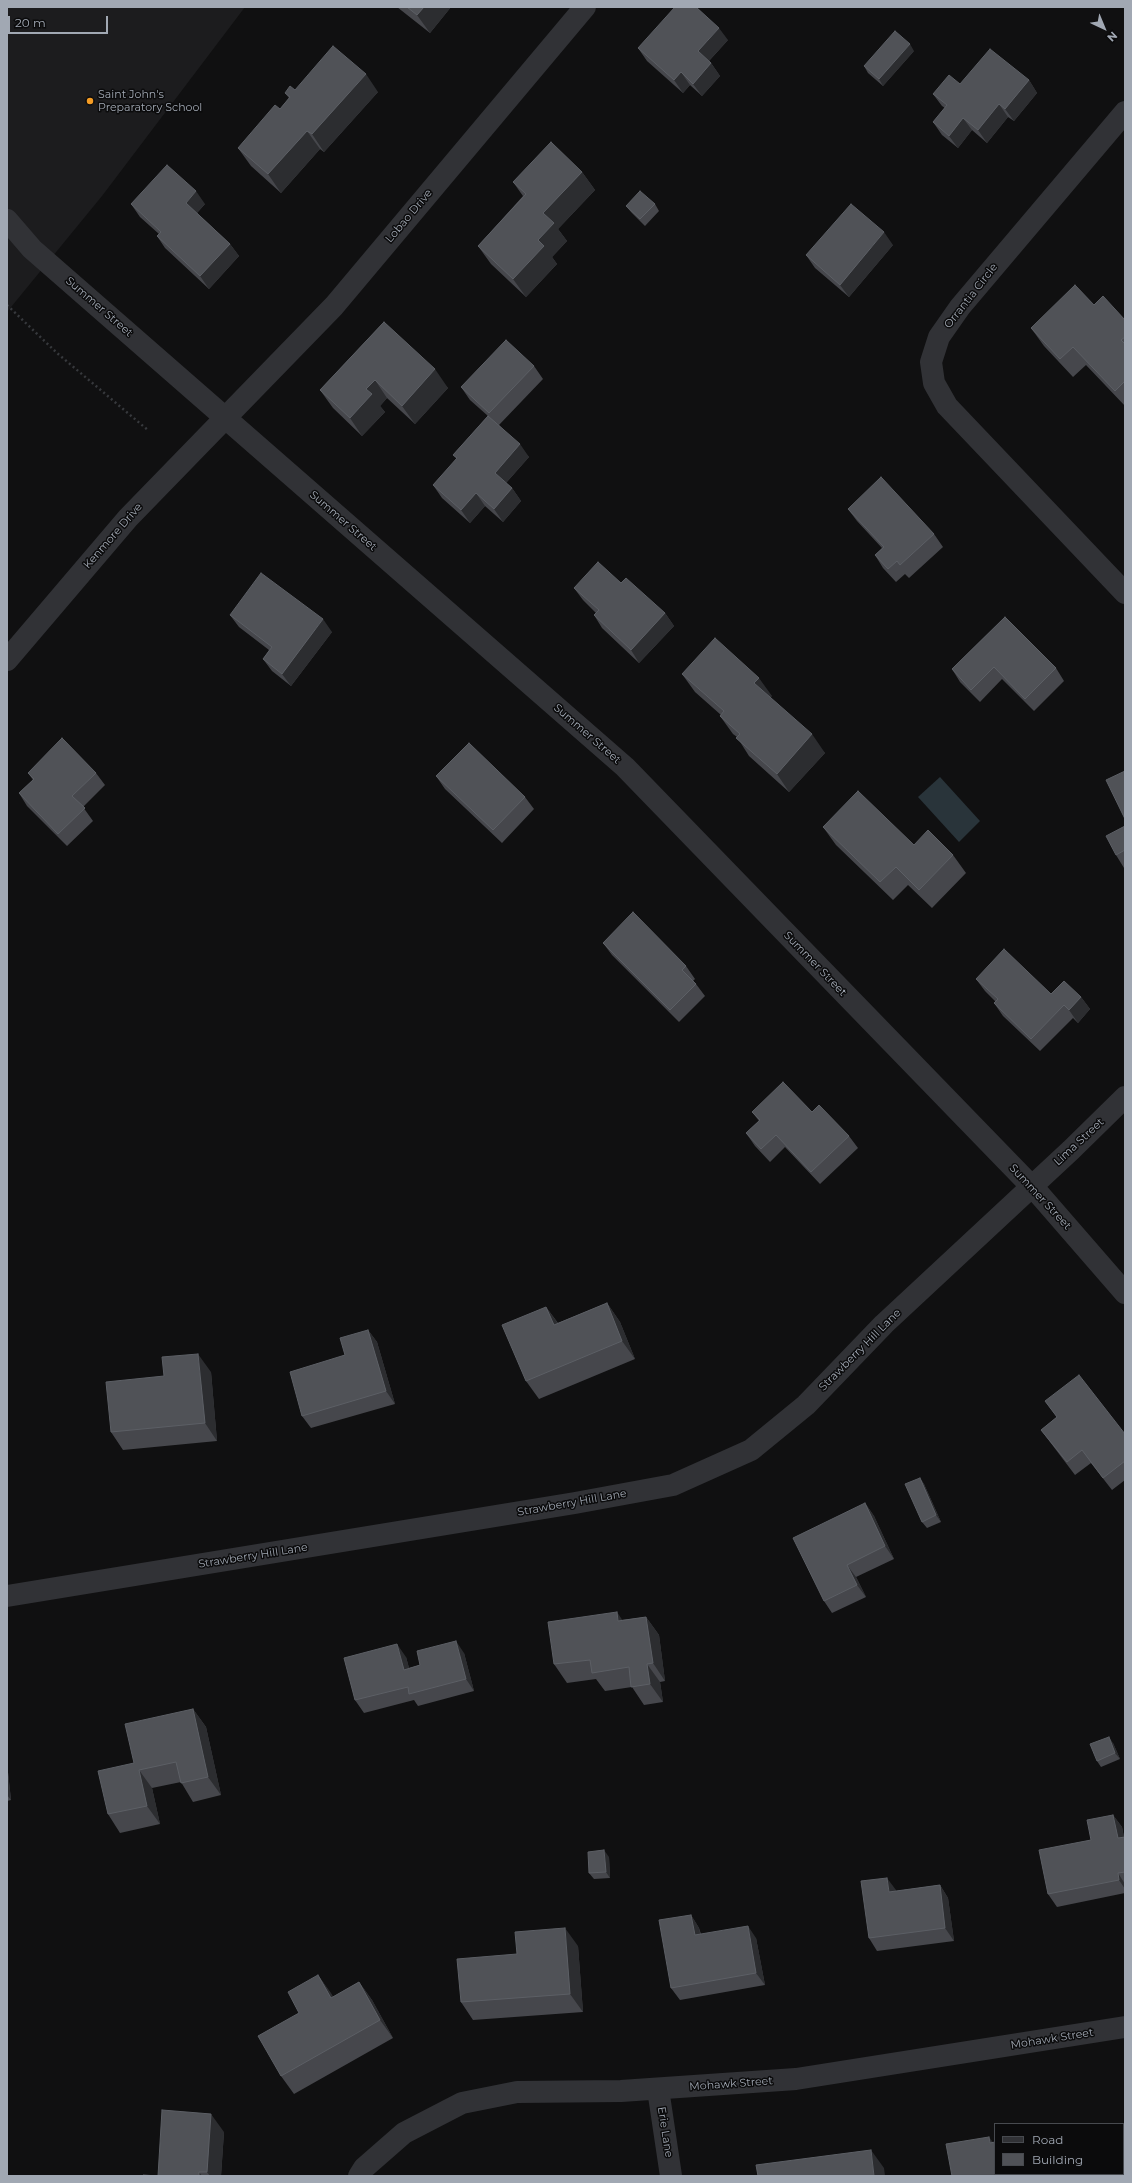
<!DOCTYPE html>
<html>
<head>
<meta charset="utf-8">
<style>
  body { margin:0 }
  #map { position:relative; width:1132px; height:2183px; overflow:hidden; background:#101011; font-family:Montserrat,sans-serif }
  canvas { display:block }
  .frame { position:absolute; inset:0; border:8px solid #a1a8b3; pointer-events:none }
  .legend { position:absolute; left:994px; top:2123px; width:130px; height:52px; box-sizing:border-box; background:#0b0b0c; border:1px solid #474a4f; margin:0; padding:5px 7px; list-style:none; font-size:12px; color:#a1a8b3 }
  .legend li { display:flex; align-items:center; gap:8px; height:20px }
  .legend b { width:20px; border:1px solid #474a4f }
  .north { position:absolute; left:1084px; top:8px; width:40px; height:40px; -webkit-text-stroke:3px #0b0b0c; paint-order:stroke; rotate:136deg; font-size:11px; font-weight:700; line-height:16px; text-align:center; color:#a1a8b3 }
  .north::after { content:''; display:block; margin:auto; width:14px; height:18px; background:#a1a8b3; clip-path:polygon(50% 0,100% 100%,50% 72%,0 100%) }
  .scale { position:absolute; left:8px; top:16px; width:100px; height:18px; box-sizing:border-box; border:2px solid #a1a8b3; border-top:0; padding-left:5px; font-size:12px; line-height:14px; white-space:nowrap; color:#a1a8b3; -webkit-text-stroke:3px #0b0b0c; paint-order:stroke }
</style>
</head>
<body>
<div id="map">
<canvas width="1132" height="2183"></canvas>
<div class="frame"></div>
<ul class="legend">
<li><b style="height:5px;background:#313236"></b>Road</li>
<li><b style="height:11px;background:#505257"></b>Building</li>
</ul>
<div class="north">N</div>
<div class="scale">20 m</div>
</div>
<script>
const c = document.querySelector('canvas').getContext('2d');
c.lineJoin = 'round';
function fill(path, color) {
  c.fillStyle = color;
  c.fill(path, 'evenodd');
}
function toPath(rows) {
  const path = new Path2D();
  for (const r of rows) {
    path.moveTo(r[0], r[1]);
    for (let i = 2; i < r.length; i += 2) path.lineTo(r[i], r[i + 1]);
  }
  return path;
}
function stroke(path, color, width, dash) {
  c.strokeStyle = color;
  c.lineWidth = width;
  c.lineCap = dash ? 'butt' : 'round';
  c.setLineDash(dash || []);
  c.stroke(path);
}
function drawText(font, color, halo, rows, align = 'center') {
  c.font = font + ' Montserrat,sans-serif';
  c.lineWidth = 3;
  c.setLineDash([]);
  c.textBaseline = 'middle';
  c.strokeStyle = halo;
  c.fillStyle = color;
  for (const [text, x, y, turn = 0] of rows) {
    c.save();
    c.translate(x, y);
    c.rotate((+turn || 0) * Math.PI / 180);
    c.textAlign = isNaN(turn) ? turn : align;
    if (halo) c.strokeText(text, 0, 0);
    c.fillText(text, 0, 0);
    c.restore();
  }
}
fill(toPath([
  [7,7,245,7,102,196,7,312]
]), '#1c1c1e');
fill(toPath([
  [940,777,980,821,959,842,918,797]
]), '#29343a');
stroke(toPath([
  [7,305,57,353,149,431]
]), '#37393d', 2.5, [2, 3]);
stroke(toPath([
  [1125,112,960,307,939,337,931,362,934,383,947,406,1125,593],
  [7,220,32,249,625,767,1039,1194,1125,1293],
  [7,660,128,518,334,306,585,7],
  [7,1596,575,1503,673,1485,751,1450,806,1405,884,1324,1071,1150,1125,1097],
  [658,2089,671,2176],
  [359,2176,364,2168,404,2133,462,2103,517,2092,621,2091,796,2079,1125,2027]
]), '#313236', 22);
fill(toPath([
  [397,7,451,7,430,33],
  [728,40,709,61,711,63,720,76,702,96,690,85,683,93,647,61,638,48],
  [914,51,883,86,868,73,864,66],
  [1029,80,1037,93,1014,121,1008,117,987,143,972,130,958,148,942,135,933,122,945,108,942,106,933,94,960,84],
  [295,90,378,92,324,152,320,149,281,193,251,166,238,148,280,109,289,98,285,93],
  [582,172,595,190,558,229,567,241,552,257,557,264,526,297,491,264,478,246,523,196,513,182],
  [131,204,205,204,197,213,230,244,239,256,209,289,165,248,157,236,159,234,140,217],
  [655,204,659,211,645,226,631,212,626,206],
  [893,245,849,297,815,268,806,255],
  [1094,305,1125,320,1125,406,1086,365,1073,377,1044,346,1031,328],
  [384,322,448,388,415,424,387,398,380,406,385,412,362,436,333,408,320,390],
  [534,366,543,379,499,425,529,457,506,483,512,488,521,501,503,522,485,506,470,523,442,498,433,485,457,459,453,455,488,416,470,400,461,387],
  [848,509,934,534,943,547,909,578,905,574,896,582,883,568,875,555,882,548,857,521],
  [621,583,665,613,674,626,639,663,602,628,594,615,596,613,583,600,574,588],
  [230,615,332,632,291,686,272,671,263,659,269,650,239,627],
  [1005,617,1056,668,1064,681,1034,711,1002,679,980,702,960,682,952,669],
  [682,674,772,696,770,697,825,753,789,792,749,756,737,737,733,734,720,716,721,715,695,692],
  [28,773,96,773,105,785,83,807,93,821,67,846,27,806,19,793,33,780],
  [436,776,525,797,534,809,502,843,445,789],
  [1125,826,1125,867,1124,868,1116,855],
  [823,827,914,845,953,855,966,873,932,908,908,885,893,900,836,845],
  [603,943,686,966,695,979,693,981,696,984,705,996,679,1022,612,955],
  [976,979,1051,994,1081,997,1090,1009,1078,1023,1073,1018,1040,1051,1003,1016,994,1003,996,1002,985,991],
  [752,1112,812,1112,849,1136,858,1148,820,1184,785,1147,770,1162,755,1146,746,1133,759,1121],
  [607,1303,620,1322,635,1359,539,1399,526,1381,546,1307,558,1323],
  [368,1330,377,1342,395,1404,311,1428,302,1416,345,1355],
  [211,1372,217,1441,123,1450,111,1432],
  [1045,1401,1125,1434,1125,1480,1112,1490,1091,1463,1075,1475,1050,1442,1041,1430,1057,1417],
  [920,1478,924,1484,941,1522,927,1528,922,1522],
  [865,1503,874,1516,894,1559,856,1577,866,1597,832,1613,824,1601],
  [646,1617,659,1635,665,1681,660,1682,663,1702,644,1705,632,1687,605,1691,596,1679,567,1683,554,1664,622,1620],
  [464,1653,474,1691,418,1706,414,1700,364,1713,355,1700,406,1657,409,1668],
  [193,1709,206,1727,221,1795,193,1802,181,1782,152,1788,160,1824,120,1833,108,1814,134,1763],
  [1113,1743,1120,1759,1101,1767,1097,1761],
  [7,1763,11,1800,7,1801],
  [1113,1815,1122,1827,1124,1837,1125,1837,1125,1893,1057,1907,1048,1894,1091,1840],
  [609,1857,610,1878,594,1879,589,1873],
  [940,1885,948,1898,954,1941,877,1951,869,1938,896,1890,896,1891],
  [691,1915,699,1928,701,1934,756,1938,765,1985,680,2000,671,1988],
  [578,1946,583,2012,473,2020,461,2002,517,1954],
  [318,1975,333,1997,359,1982,372,2000,393,2038,294,2094,281,2076,299,2013],
  [224,2132,221,2176,143,2176,158,2176]
]), '#46474c');
fill(toPath([
  [424,7,451,7,430,33,417,15],
  [719,28,728,40,706,64,698,51],
  [910,44,914,51,883,86,879,79],
  [711,63,720,76,702,96,693,84],
  [681,72,690,85,683,93,674,80],
  [366,74,378,92,324,152,312,134],
  [1029,80,1037,93,1014,121,1005,109],
  [999,104,1008,117,987,143,978,130],
  [963,118,972,130,958,148,949,136],
  [307,131,320,149,281,193,268,174],
  [582,172,595,190,558,229,567,241,552,257,557,264,526,297,513,279,543,213],
  [196,191,205,204,195,215,186,203],
  [884,232,893,245,849,297,840,285],
  [230,244,239,256,209,289,200,276],
  [435,369,448,388,415,424,402,406],
  [375,380,387,398,380,406,385,412,362,436,350,418,366,389],
  [520,444,529,457,504,485,495,473],
  [512,488,521,501,503,522,494,509],
  [476,493,485,506,470,523,461,510],
  [665,613,674,626,639,663,631,650],
  [323,619,332,632,291,686,282,674],
  [759,678,772,696,767,701,754,683],
  [812,734,825,753,789,792,777,774],
  [1081,997,1090,1009,1078,1023,1069,1010],
  [607,1303,620,1322,635,1359,622,1341],
  [546,1307,559,1325,554,1325],
  [368,1330,377,1342,395,1404,386,1391],
  [198,1354,211,1372,217,1441,205,1423],
  [920,1478,924,1484,941,1522,936,1515],
  [865,1503,874,1516,894,1559,885,1546],
  [847,1565,856,1577,866,1597,857,1585],
  [617,1612,629,1630,618,1621],
  [646,1617,659,1635,665,1681,653,1663],
  [456,1641,464,1653,474,1691,466,1679],
  [397,1644,406,1657,413,1682,404,1670],
  [647,1664,660,1682,663,1702,650,1684],
  [193,1709,206,1727,221,1795,208,1777],
  [1109,1737,1113,1743,1120,1759,1115,1753],
  [7,1763,11,1800,7,1795],
  [139,1770,152,1788,160,1824,147,1806],
  [1113,1815,1122,1827,1125,1843,1118,1838],
  [604,1850,609,1857,610,1878,606,1872],
  [1118,1873,1125,1884,1125,1889,1119,1880],
  [887,1878,896,1890,898,1904,889,1892],
  [940,1885,948,1898,954,1941,945,1928],
  [691,1915,699,1928,703,1948,695,1935],
  [748,1926,756,1938,765,1985,756,1973],
  [565,1928,578,1946,583,2012,570,1994],
  [318,1975,331,1993,344,2016,331,1998],
  [359,1982,372,2000,393,2038,380,2020],
  [211,2114,224,2132,221,2176,210,2176,207,2172],
  [989,2137,995,2145,990,2143],
  [871,2150,884,2168,885,2176,874,2176],
  [199,2172,202,2176,199,2176],
  [1034,2174,1040,2174,1041,2176,1034,2176]
]), '#2c2d30');
const building = toPath([
  [407,7,424,7,417,15,407,7],
  [675,7,696,7,719,28,698,51,711,63,693,84,681,72,674,80,638,48,675,7],
  [895,31,910,44,879,79,864,66,895,31],
  [333,46,366,74,312,134,307,131,268,174,238,148,275,105,280,109,290,97,285,93,290,86,295,90,333,46],
  [990,49,1029,80,1005,109,999,104,978,130,963,118,949,136,933,122,947,105,933,94,949,75,960,84,990,49],
  [551,142,582,172,543,213,554,223,538,240,544,246,513,279,478,246,526,194,513,182,551,142],
  [167,165,196,191,186,203,230,244,200,276,157,236,161,232,131,204,167,165],
  [640,191,655,204,640,219,626,206,640,191],
  [851,204,884,232,840,285,806,255,851,204],
  [1075,285,1094,305,1103,296,1125,320,1125,337,1121,340,1125,344,1125,381,1115,391,1073,347,1060,359,1031,328,1075,285],
  [384,322,435,369,402,406,375,380,366,389,372,394,350,418,320,390,384,322],
  [506,340,534,366,489,413,461,387,506,340],
  [488,416,520,444,495,473,512,488,494,509,476,493,461,510,433,485,457,458,453,455,488,416],
  [881,477,934,534,900,565,897,561,888,569,875,555,884,547,848,509,881,477],
  [598,562,621,583,626,578,665,613,631,650,594,615,599,610,574,588,598,562],
  [261,573,323,619,282,674,263,659,272,647,230,615,261,573],
  [1005,617,1056,668,1025,699,994,667,971,690,952,669,1005,617],
  [715,638,759,678,754,683,812,734,777,774,736,738,740,734,720,716,724,711,682,674,715,638],
  [62,738,96,773,72,796,85,808,58,834,19,793,34,779,28,773,62,738],
  [469,743,525,797,493,830,436,776,469,743],
  [1125,771,1125,819,1106,780,1125,771],
  [858,791,914,845,928,830,953,855,919,890,896,867,880,882,823,827,858,791],
  [1125,826,1125,850,1116,855,1106,836,1125,826],
  [633,912,686,966,682,970,696,984,670,1010,603,943,633,912],
  [1004,949,1051,994,1064,981,1081,997,1069,1010,1064,1005,1031,1039,994,1003,998,999,976,979,1004,949],
  [783,1082,812,1112,819,1105,849,1136,811,1172,776,1135,761,1149,746,1133,760,1120,752,1112,783,1082],
  [607,1303,622,1341,526,1381,502,1325,546,1307,554,1325,607,1303],
  [368,1330,386,1391,302,1416,290,1372,345,1355,340,1338,368,1330],
  [198,1354,205,1423,111,1432,106,1382,164,1376,162,1357,198,1354],
  [1079,1375,1125,1434,1125,1461,1103,1478,1082,1450,1067,1462,1041,1430,1057,1417,1045,1401,1079,1375],
  [920,1478,936,1515,922,1522,905,1484,920,1478],
  [865,1503,885,1546,847,1565,857,1585,824,1601,793,1538,865,1503],
  [617,1612,618,1621,646,1617,653,1663,647,1664,650,1684,631,1687,629,1667,592,1673,590,1660,554,1664,548,1622,617,1612],
  [456,1641,466,1679,409,1694,408,1687,355,1700,344,1658,397,1644,404,1670,420,1665,417,1651,456,1641],
  [193,1709,208,1777,181,1783,176,1762,139,1770,147,1806,108,1814,98,1771,134,1763,125,1724,193,1709],
  [1109,1737,1115,1753,1097,1761,1090,1744,1109,1737],
  [1113,1815,1118,1838,1125,1837,1125,1872,1118,1873,1119,1880,1048,1894,1039,1850,1091,1840,1087,1820,1113,1815],
  [604,1850,606,1872,589,1873,588,1852,604,1850],
  [887,1878,889,1892,940,1885,945,1928,869,1938,861,1881,887,1878],
  [691,1915,695,1935,748,1926,756,1973,671,1988,659,1920,691,1915],
  [565,1928,570,1994,461,2002,457,1959,517,1954,515,1932,565,1928],
  [318,1975,331,1998,359,1982,380,2020,281,2076,258,2036,299,2013,288,1992,318,1975],
  [162,2110,211,2114,207,2172,199,2172,199,2176,143,2176,143,2175,158,2176,162,2110],
  [989,2137,990,2143,995,2142,995,2174,1034,2174,1034,2176,952,2176,946,2144,989,2137],
  [871,2150,874,2176,758,2176,756,2165,871,2150]
]);
fill(building, '#505257');
stroke(building, '#5c5f65', 1);
for (const [x, y, r, color] of [
  [90,101,4,"#f59c24"]
]) {
  const dot = new Path2D();
  dot.arc(x, y, r, 0, 2 * Math.PI);
  c.fillStyle = color;
  c.fill(dot);
  stroke(dot, '#0b0b0c', 1.5);
}
drawText('11px', '#a1a8b3', '#0b0b0c', [
  ["Saint John's",98,95],
  ["Preparatory School",98,108]
], 'left');
drawText('11px', '#a1a8b3', '#0b0b0c', [
  ["Lobao Drive",409,216,-50],
  ["Orrantia Circle",971,296,-52],
  ["Summer Street",99,307,41],
  ["Summer Street",343,521,41],
  ["Kenmore Drive",113,536,-49],
  ["Summer Street",587,734,41],
  ["Summer Street",815,964,46],
  ["Lima Street",1079,1142,-43],
  ["Summer Street",1040,1197,47],
  ["Strawberry Hill Lane",860,1350,-45],
  ["Strawberry Hill Lane",572,1503,-10],
  ["Strawberry Hill Lane",253,1556,-9],
  ["Mohawk Street",1052,2039,-9],
  ["Mohawk Street",731,2084,-4],
  ["Erie Lane",665,2132,81]
]);
</script>
</body>
</html>
